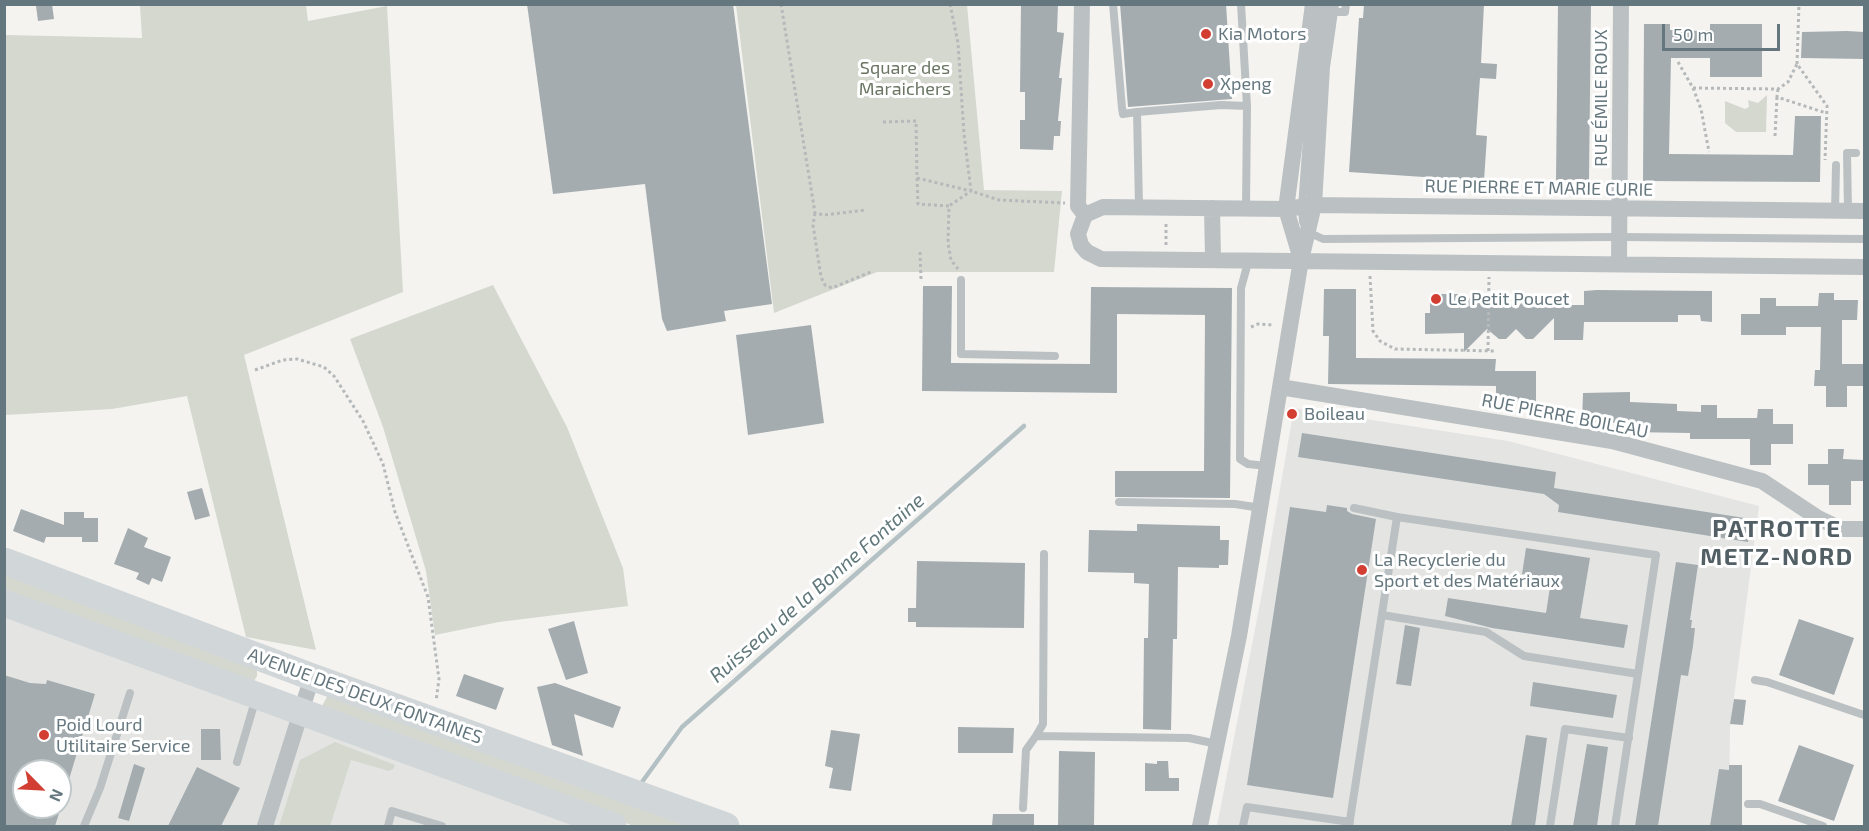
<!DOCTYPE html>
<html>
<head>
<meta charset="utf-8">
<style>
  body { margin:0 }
  #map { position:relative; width:1869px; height:831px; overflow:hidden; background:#f4f3f0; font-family:"Exo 2",sans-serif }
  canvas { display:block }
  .frame { position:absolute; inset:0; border:6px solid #65777e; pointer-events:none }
  .north { position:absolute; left:12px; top:759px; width:60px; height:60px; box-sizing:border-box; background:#fff; border:2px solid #c1c9cb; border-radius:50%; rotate:114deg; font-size:16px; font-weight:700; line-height:24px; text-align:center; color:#65777e }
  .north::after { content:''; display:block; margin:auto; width:21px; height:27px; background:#d23e31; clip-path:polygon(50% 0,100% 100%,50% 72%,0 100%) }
  .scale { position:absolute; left:1662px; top:24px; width:118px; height:27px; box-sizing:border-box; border:3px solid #65777e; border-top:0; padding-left:8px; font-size:18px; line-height:21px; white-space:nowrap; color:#65777e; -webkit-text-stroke:4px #fff; paint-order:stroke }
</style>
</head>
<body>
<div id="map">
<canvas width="1869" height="831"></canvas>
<div class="frame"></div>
<div class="north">N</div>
<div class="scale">50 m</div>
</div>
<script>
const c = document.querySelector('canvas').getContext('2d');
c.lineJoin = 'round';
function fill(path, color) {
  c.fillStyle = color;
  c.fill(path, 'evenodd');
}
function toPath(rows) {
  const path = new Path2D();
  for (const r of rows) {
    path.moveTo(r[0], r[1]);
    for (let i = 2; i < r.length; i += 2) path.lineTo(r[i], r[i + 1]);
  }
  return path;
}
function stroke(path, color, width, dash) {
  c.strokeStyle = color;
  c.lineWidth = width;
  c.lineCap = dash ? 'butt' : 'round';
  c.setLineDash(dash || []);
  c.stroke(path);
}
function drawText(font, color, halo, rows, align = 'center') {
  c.font = font + ' "Exo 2",sans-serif';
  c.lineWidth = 6;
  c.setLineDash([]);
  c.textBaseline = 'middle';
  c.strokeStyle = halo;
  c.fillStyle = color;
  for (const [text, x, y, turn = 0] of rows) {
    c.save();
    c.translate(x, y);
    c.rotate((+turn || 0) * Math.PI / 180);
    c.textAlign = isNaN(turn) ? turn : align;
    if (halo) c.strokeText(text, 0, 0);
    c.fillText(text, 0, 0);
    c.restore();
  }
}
fill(toPath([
  [1294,408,1508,441,1759,506,1730,728,1729,826,1217,826,1262,593],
  [4,603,613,826,5,826],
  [24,771,60,771,60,807,24,807]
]), '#e4e5e3');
fill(toPath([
  [140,5,306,5,308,21,387,6,403,292,244,355,316,650,246,637,187,396,112,409,5,415,5,35,142,38],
  [736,5,967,5,984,190,1062,191,1054,272,877,272,774,313],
  [1767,95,1766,132,1736,132,1725,123,1725,101,1745,109,1749,107,1748,100,1758,103],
  [493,285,567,427,623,568,628,606,499,622,435,635,426,571,383,427,350,339],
  [4,571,257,670,257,676,254,681,5,594],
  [328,695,685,825,685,826,634,826,326,715,322,706],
  [335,742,395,765,393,769,389,771,351,760,330,826,279,826,300,760]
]), '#d4d8cf');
stroke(toPath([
  [642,782,682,727,1024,426]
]), '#b4c1c4', 4.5);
fill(toPath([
  [40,4,52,4,54,19,38,21,36,6],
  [527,4,733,4,772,304,724,311,726,321,667,331,662,319,645,184,553,194],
  [1021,4,1058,4,1057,32,1064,33,1059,78,1062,78,1058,121,1061,121,1060,136,1054,136,1053,150,1020,149,1020,120,1025,120,1025,92,1020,92],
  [1120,4,1226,4,1232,99,1128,107],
  [1364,4,1484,4,1481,63,1497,64,1496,79,1480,78,1476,135,1487,136,1484,181,1349,172,1359,18,1363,18],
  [1558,4,1591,4,1589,180,1556,180],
  [1644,24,1670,24,1670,30,1703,31,1710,30,1710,24,1762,24,1762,77,1710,77,1710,58,1671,58,1669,154,1793,155,1795,116,1821,116,1820,182,1643,181],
  [1847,31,1864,32,1864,59,1801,58,1802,32],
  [923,286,952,286,951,363,1090,364,1091,287,1232,288,1230,498,1115,497,1115,471,1204,471,1205,315,1117,314,1117,393,922,391],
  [1324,289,1356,289,1356,358,1496,359,1495,371,1536,371,1536,402,1496,402,1496,386,1328,384,1329,336,1323,336],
  [1597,290,1712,291,1712,322,1701,321,1700,315,1678,315,1678,322,1584,322,1583,340,1554,340,1554,318,1533,339,1526,339,1516,329,1506,339,1499,339,1487,329,1464,352,1464,333,1425,334,1425,313,1430,313,1430,299,1435,294,1460,294,1465,298,1478,298,1488,309,1499,298,1506,298,1516,309,1526,298,1533,298,1540,305,1584,305,1584,291],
  [1819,293,1834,293,1834,300,1858,300,1857,320,1842,320,1842,364,1864,364,1864,386,1847,386,1847,407,1826,407,1826,386,1814,386,1815,370,1820,370,1821,327,1786,327,1786,335,1741,335,1741,314,1760,314,1760,298,1776,298,1776,306,1818,306],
  [811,325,824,423,748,435,736,335],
  [1630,392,1630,402,1677,404,1677,411,1701,412,1701,405,1717,405,1717,418,1757,418,1758,409,1773,409,1773,424,1793,424,1793,444,1771,444,1771,465,1750,465,1750,439,1690,439,1690,433,1630,432,1630,423,1582,422,1583,393],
  [1302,433,1556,472,1554,488,1751,519,1748,542,1558,512,1559,505,1544,494,1298,457],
  [1828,449,1844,449,1843,459,1864,460,1864,481,1851,481,1851,505,1829,505,1829,485,1808,485,1808,464,1828,464],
  [202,488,210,516,195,520,187,492],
  [1327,505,1347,508,1347,511,1352,514,1376,519,1333,798,1247,785,1290,507,1326,512],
  [21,509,64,525,64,512,84,512,84,518,98,518,98,542,82,542,82,537,46,537,44,543,13,531],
  [1137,524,1220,526,1220,540,1229,540,1228,565,1219,565,1219,568,1178,567,1177,639,1173,639,1171,730,1143,729,1144,638,1148,638,1149,584,1134,583,1134,573,1088,572,1089,530,1137,531],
  [128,528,148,538,144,547,171,557,162,582,152,578,149,585,136,579,139,573,114,564],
  [1526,548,1590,558,1580,618,1628,625,1624,648,1492,628,1445,616,1448,598,1546,613,1550,587,1541,586,1543,577,1522,574],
  [917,561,1025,563,1024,628,916,627,916,622,908,622,908,608,916,608],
  [1676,562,1698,565,1690,620,1692,620,1691,628,1695,628,1693,646,1688,676,1681,675,1658,826,1635,826],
  [1799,619,1854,638,1834,695,1779,675],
  [574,621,588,673,566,680,548,629],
  [1405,625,1420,628,1411,686,1396,684],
  [464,674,504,688,496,710,456,696],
  [4,675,30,683,46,684,47,680,95,694,63,799,60,799,60,771,24,771,24,807,61,807,55,826,4,826],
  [1533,682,1617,695,1613,718,1530,706],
  [555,683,621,707,613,728,574,714,583,756,552,745,537,687],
  [1734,699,1746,700,1743,725,1730,724],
  [958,727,1014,728,1013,753,958,753],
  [201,729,220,729,221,760,201,760],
  [831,730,860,734,851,791,829,788,833,768,825,766],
  [1526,735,1547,738,1535,826,1511,826],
  [1587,744,1608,747,1597,826,1573,826],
  [1799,745,1854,765,1834,821,1778,801],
  [1059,751,1095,752,1094,826,1058,826],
  [1157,761,1168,761,1169,778,1179,778,1179,791,1145,791,1145,763,1157,764],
  [134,764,145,768,129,821,118,818],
  [1729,765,1742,765,1742,826,1710,826,1719,769,1729,770],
  [197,767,240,788,221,826,168,826],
  [993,814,1034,814,1034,826,992,826]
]), '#a4acb0');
stroke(toPath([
  [781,4,815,213,824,215,866,210],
  [950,4,958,43,964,134,971,191,999,200,1065,203],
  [1678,62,1693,88,1701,109,1709,152],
  [1797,64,1799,4],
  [1693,88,1778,89,1788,82,1797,64,1827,106,1825,160],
  [1778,89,1777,97,1826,113],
  [883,122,916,121,917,178,971,191,949,206],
  [1775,136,1777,97],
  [917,178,918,204,949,206,948,243,951,260,958,269],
  [815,213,813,225,821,277,825,285,832,288,873,271],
  [1166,245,1166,221],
  [920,252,921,279],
  [1370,276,1373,331,1380,341,1395,349,1495,351],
  [1251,327,1258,324,1274,325],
  [1488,351,1489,277],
  [255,370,283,360,297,359,324,367,334,376,363,421,383,464,395,512,428,597,439,679,436,701]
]), '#b5b9ba', 3, [3, 3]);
stroke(toPath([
  [1113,4,1122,108,1123,114,1137,112],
  [1241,4,1247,106,1246,209],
  [1322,4,1312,69,1302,207,1303,222,1308,232,1323,239,1619,237,1864,239],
  [1330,12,1345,12,1346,4],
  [1139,207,1137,112,1221,105,1247,106],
  [1835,211,1836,165],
  [1848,211,1847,153,1856,153],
  [1249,259,1241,288,1240,459,1248,464,1267,466],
  [961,280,961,354,1055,356],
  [1119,502,1235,504,1261,508],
  [1354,508,1397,517],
  [1044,554,1043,724,1036,736,1189,738,1217,744],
  [1382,615,1486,632,1524,656,1638,674],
  [1755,680,1767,682,1864,715],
  [237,762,256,698],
  [1748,804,1760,804,1823,826],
  [1023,808,1026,750,1036,736],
  [84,826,100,788,130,693],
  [388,826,392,811,442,826],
  [1243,826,1247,807,1350,822],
  [1349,826,1397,517,1656,555,1615,826],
  [1550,826,1565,729,1629,738]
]), '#bbc0c2', 8);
stroke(toPath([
  [1082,4,1078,206,1085,215],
  [1212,208,1213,259],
  [1864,211,1314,205,1286,209,1103,207,1085,215,1078,234,1081,245,1087,252,1101,259,1864,267],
  [1301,259,1286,209,1313,4],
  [1619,263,1621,4],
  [1280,387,1612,441,1762,481,1818,518,1841,529,1864,529],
  [265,826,312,677],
  [1200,826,1239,636,1301,260,1314,205,1322,67,1331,4]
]), '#bbc0c2', 16);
stroke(toPath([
  [4,561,312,677,726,826],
  [4,603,613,826]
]), '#d1d6d9', 27);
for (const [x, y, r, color] of [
  [1206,34,6,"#d23e31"],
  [1208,84,6,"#d23e31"],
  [1436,299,6,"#d23e31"],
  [1292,414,6,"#d23e31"],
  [1362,570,6,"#d23e31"],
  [44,735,6,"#d23e31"]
]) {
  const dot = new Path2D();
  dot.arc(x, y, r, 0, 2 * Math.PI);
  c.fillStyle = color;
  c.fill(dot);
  stroke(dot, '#fff', 2);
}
drawText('18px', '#65777e', '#fff', [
  ["Kia Motors",1218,34],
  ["Xpeng",1220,84],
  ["Le Petit Poucet",1448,299],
  ["Boileau",1304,414],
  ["La Recyclerie du",1374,560],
  ["Sport et des Matériaux",1374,581],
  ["Poid Lourd",56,725],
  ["Utilitaire Service",56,746]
], 'left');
drawText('18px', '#6a7663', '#fff', [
  ["Square des",905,68],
  ["Maraichers",905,89]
]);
drawText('18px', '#65777e', '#fff', [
  ["RUE ÉMILE ROUX",1601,98,-90],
  ["RUE PIERRE ET MARIE CURIE",1539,188,1],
  ["RUE PIERRE BOILEAU",1565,416,11],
  ["AVENUE DES DEUX FONTAINES",365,696,20]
]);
drawText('italic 20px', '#61787b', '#fff', [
  ["Ruisseau de la Bonne Fontaine",817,588,-41]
]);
c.letterSpacing = '1.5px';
drawText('bold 24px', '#525f64', '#fff', [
  ["PATROTTE",1777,529],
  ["METZ-NORD",1777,557]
]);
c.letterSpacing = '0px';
</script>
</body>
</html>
